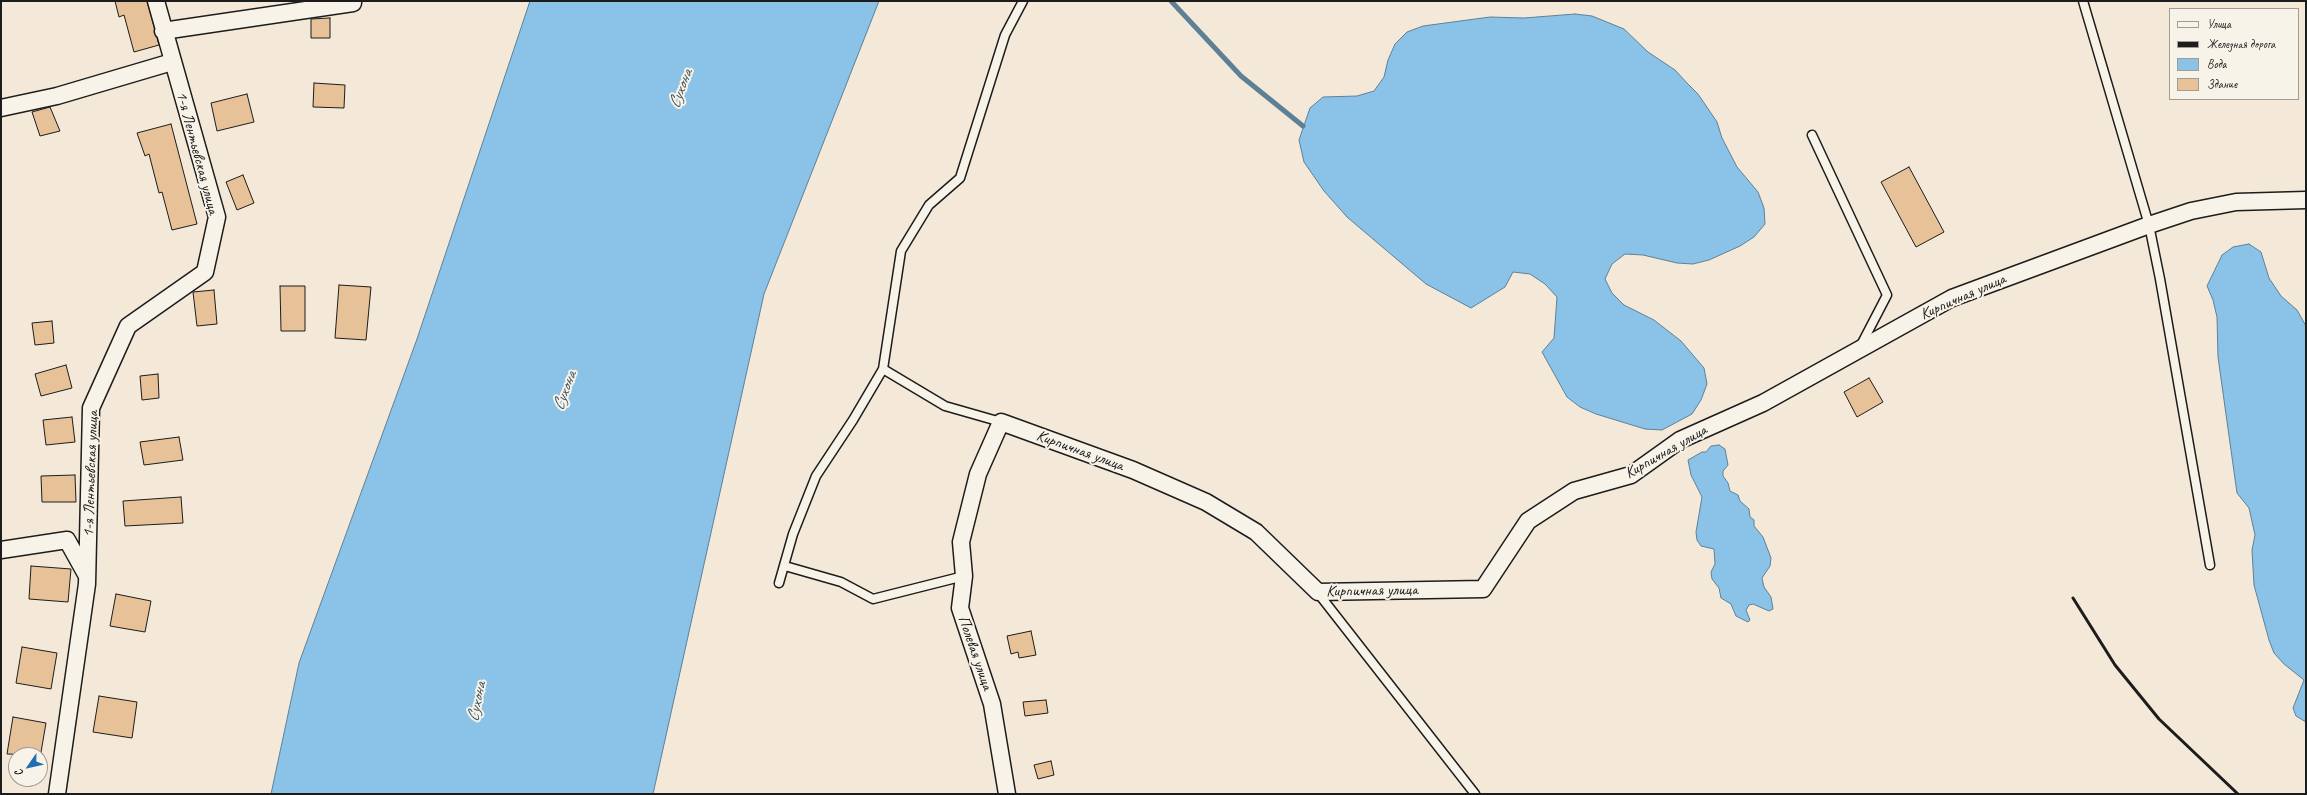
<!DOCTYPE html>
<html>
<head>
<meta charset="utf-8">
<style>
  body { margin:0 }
  #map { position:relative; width:2307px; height:795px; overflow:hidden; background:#f4e9d8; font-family:Caveat,sans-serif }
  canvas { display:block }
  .frame { position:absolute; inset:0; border:2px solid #1c1c1c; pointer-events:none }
  .legend { position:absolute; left:2169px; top:8px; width:130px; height:92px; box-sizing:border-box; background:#f7f3e8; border:1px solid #9f9d96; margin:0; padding:5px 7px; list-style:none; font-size:12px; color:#1c1c1c }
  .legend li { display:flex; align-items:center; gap:8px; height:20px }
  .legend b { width:20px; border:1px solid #9f9d96 }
  .north { position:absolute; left:8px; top:747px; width:40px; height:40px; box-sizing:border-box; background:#f7f3e8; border:1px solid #9f9d96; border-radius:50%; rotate:236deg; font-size:11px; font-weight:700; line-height:16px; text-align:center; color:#1c1c1c }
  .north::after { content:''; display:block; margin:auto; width:14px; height:18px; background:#1f6fb2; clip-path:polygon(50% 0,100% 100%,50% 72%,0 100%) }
</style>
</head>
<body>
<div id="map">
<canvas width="2307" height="795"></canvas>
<div class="frame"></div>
<ul class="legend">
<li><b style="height:5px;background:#f7f3e8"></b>Улица</li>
<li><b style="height:5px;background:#1c1c1c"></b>Железная дорога</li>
<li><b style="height:11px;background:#8ac2e8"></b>Вода</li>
<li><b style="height:11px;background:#e7c197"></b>Здание</li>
</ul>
<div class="north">С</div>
</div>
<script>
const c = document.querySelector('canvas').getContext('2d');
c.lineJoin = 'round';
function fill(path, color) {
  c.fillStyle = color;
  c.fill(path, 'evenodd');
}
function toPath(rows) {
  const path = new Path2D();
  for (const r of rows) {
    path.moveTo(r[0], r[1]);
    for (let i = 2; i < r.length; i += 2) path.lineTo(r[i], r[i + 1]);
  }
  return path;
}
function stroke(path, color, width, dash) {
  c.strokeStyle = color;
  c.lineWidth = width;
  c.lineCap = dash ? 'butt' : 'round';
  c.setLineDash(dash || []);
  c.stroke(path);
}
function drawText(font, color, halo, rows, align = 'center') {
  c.font = font + ' Caveat,sans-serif';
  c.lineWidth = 4;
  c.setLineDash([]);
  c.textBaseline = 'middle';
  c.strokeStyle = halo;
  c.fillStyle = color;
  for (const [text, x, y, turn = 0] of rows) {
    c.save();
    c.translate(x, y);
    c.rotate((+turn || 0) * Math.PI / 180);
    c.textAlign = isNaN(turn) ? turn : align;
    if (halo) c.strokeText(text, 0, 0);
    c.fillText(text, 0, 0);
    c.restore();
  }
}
const water = toPath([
  [530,1,879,1,764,294,653,794,271,794,299,663,417,339,530,1],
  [1575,14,1592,16,1624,29,1648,52,1675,70,1687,83,1698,94,1717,122,1722,138,1737,167,1758,192,1764,208,1765,224,1754,237,1740,246,1709,260,1693,264,1677,263,1643,255,1625,254,1612,264,1605,279,1612,293,1624,305,1654,320,1681,341,1704,368,1707,384,1701,400,1692,414,1662,430,1645,429,1596,414,1580,407,1567,397,1542,352,1554,338,1557,297,1545,284,1530,274,1513,272,1505,287,1471,308,1426,284,1347,217,1324,191,1304,162,1299,140,1310,108,1323,97,1357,96,1374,91,1384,77,1388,60,1395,44,1407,32,1423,26,1490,17,1524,18,1575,14],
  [2249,244,2261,252,2269,278,2281,296,2297,310,2306,326,2306,722,2296,716,2293,708,2304,680,2284,664,2274,653,2269,640,2254,585,2252,550,2255,535,2249,508,2237,493,2218,357,2217,317,2213,300,2207,286,2222,255,2233,247,2249,244],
  [1719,445,1725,449,1728,465,1723,471,1723,476,1728,483,1730,491,1738,495,1740,501,1749,509,1750,517,1754,520,1754,526,1763,537,1771,558,1770,566,1762,578,1764,587,1771,597,1773,609,1769,611,1753,604,1749,605,1746,610,1750,620,1748,622,1736,616,1731,604,1721,598,1719,588,1712,579,1711,572,1715,564,1714,549,1701,546,1697,540,1696,532,1702,497,1691,475,1688,460,1702,452,1706,452,1711,446,1719,445]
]);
fill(water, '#8ac2e8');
stroke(water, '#5e8096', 1);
stroke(toPath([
  [1171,1,1241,76,1303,126]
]), '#5e8096', 5);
const building = toPath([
  [115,1,147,1,159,45,134,52,124,15,119,17,115,1],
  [330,18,330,38,311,38,311,19,330,18],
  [314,83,345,85,344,108,313,107,314,83],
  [247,94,254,122,217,131,211,103,247,94],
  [50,107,60,131,40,136,32,112,50,107],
  [171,124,197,224,172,230,162,192,159,193,149,154,145,156,137,133,171,124],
  [1909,167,1944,232,1916,247,1881,182,1909,167],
  [243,175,254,203,237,210,226,182,243,175],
  [339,285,371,287,366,340,335,338,339,285],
  [280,286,305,286,305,331,281,331,280,286],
  [214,290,217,324,197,326,193,292,214,290],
  [52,321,54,343,35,345,32,323,52,321],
  [66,365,72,388,41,396,35,374,66,365],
  [158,374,159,398,142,400,140,376,158,374],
  [1869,378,1883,402,1857,417,1844,392,1869,378],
  [72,417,75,442,46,445,43,420,72,417],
  [179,437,183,460,144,465,140,442,179,437],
  [75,475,76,502,42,502,41,476,75,475],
  [181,497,183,523,125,526,123,501,181,497],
  [31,566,71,569,68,602,29,599,31,566],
  [116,594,151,601,145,632,110,626,116,594],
  [1031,631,1036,655,1019,658,1018,652,1011,654,1007,636,1031,631],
  [22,647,57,653,51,689,16,683,22,647],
  [99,696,137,702,132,738,93,732,99,696],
  [1046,700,1048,713,1025,716,1023,702,1046,700],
  [13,717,46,723,40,758,40,755,7,754,13,717],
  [1051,761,1054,775,1038,779,1034,765,1051,761]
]);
fill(building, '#e7c197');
stroke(building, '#1c1c1c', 1);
const lane = toPath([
  [2083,1,2149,225,2160,279,2210,565],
  [1812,135,1887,295,1861,345],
  [1001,422,945,406,883,369,901,251,929,205,960,178,1005,35,1023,1],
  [785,566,841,582,873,599,964,576],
  [779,583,793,534,816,476,853,420,883,369],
  [1318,593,1475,794]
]);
const street = toPath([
  [163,31,353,3,353,1],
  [1,108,57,96,172,62],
  [1,550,67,540,87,576],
  [57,794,87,584,91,408,128,326,205,272,217,217,156,1],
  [1007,794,992,704,960,608,964,576,961,542,978,474,1001,422,1133,470,1206,502,1256,532,1318,592,1483,589,1528,521,1574,491,1631,475,1680,440,1763,403,1952,298,2149,225,2191,211,2236,202,2306,200]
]);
stroke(lane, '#1c1c1c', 11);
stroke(street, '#1c1c1c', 19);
stroke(lane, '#f7f3e8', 8);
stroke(street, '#f7f3e8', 16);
stroke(toPath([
  [2073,598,2115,665,2159,719,2238,794]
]), '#1c1c1c', 3);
drawText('16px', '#1c1c1c', '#f7f3e8', [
  ["1-я Лентьевская улица",197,153,75],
  ["Кирпичная улица",1963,297,-24],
  ["Кирпичная улица",1080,451,20],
  ["Кирпичная улица",1666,452,-30],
  ["1-я Лентьевская улица",91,474,-88],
  ["Кирпичная улица",1372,591,-1],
  ["Полевая улица",975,653,71]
]);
drawText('italic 17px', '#425663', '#f7f3e8', [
  ["Сухона",681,89,-69],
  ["Сухона",565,391,-69],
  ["Сухона",477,702,-78]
]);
</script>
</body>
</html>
